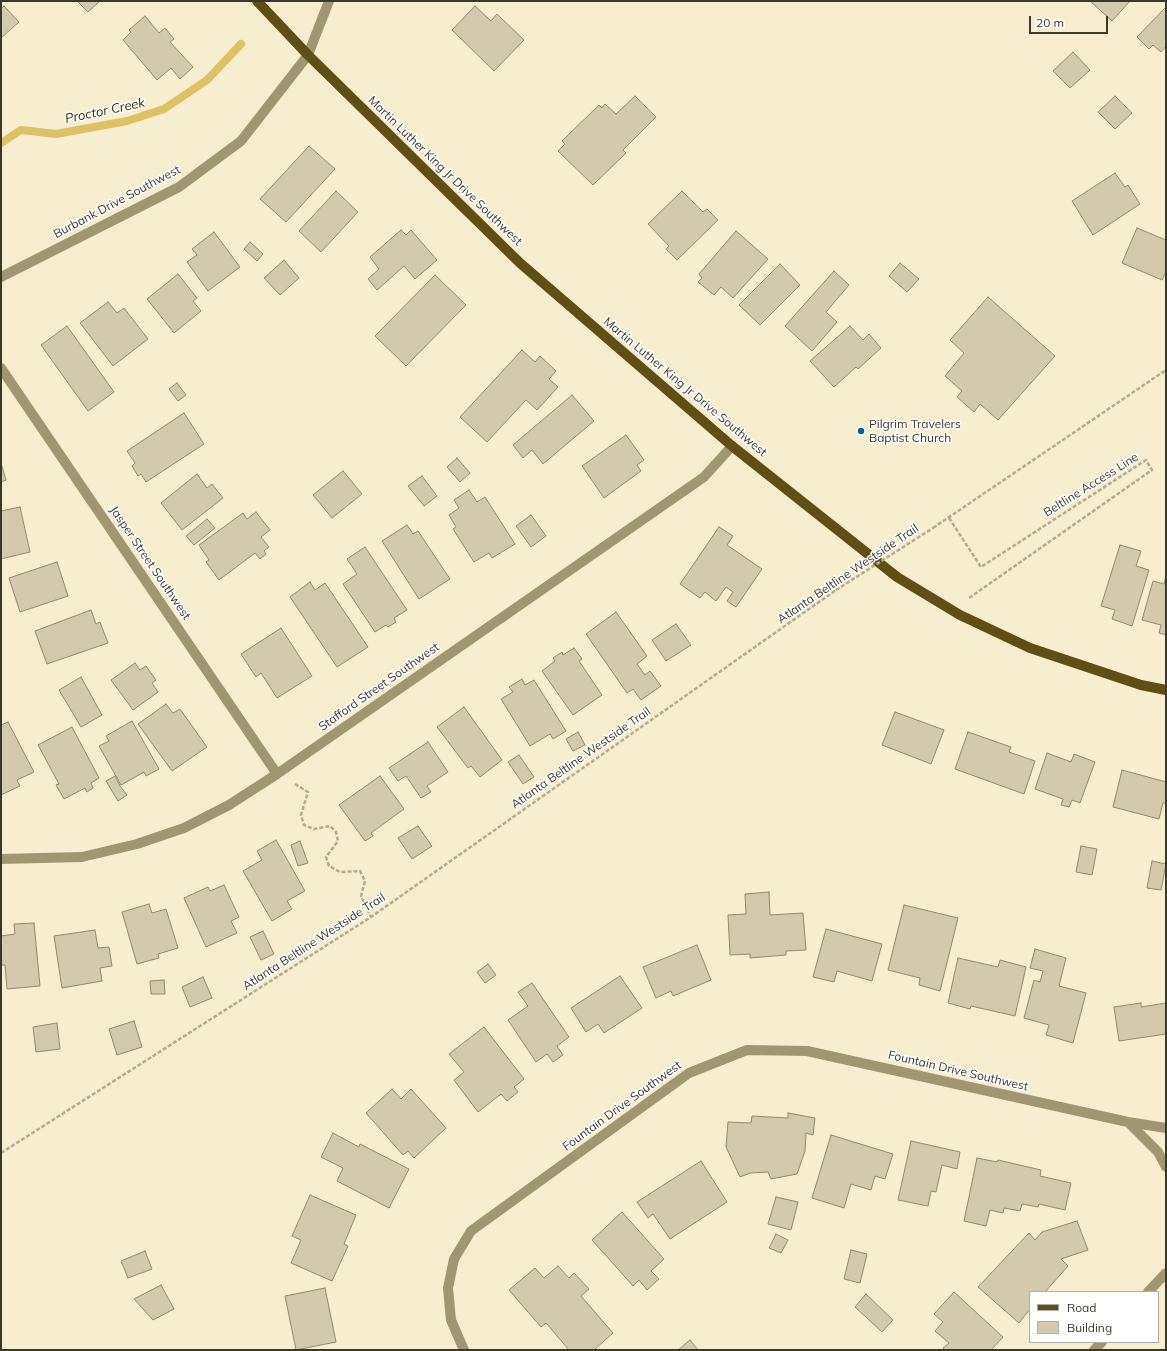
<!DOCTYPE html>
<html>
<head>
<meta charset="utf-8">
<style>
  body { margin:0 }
  #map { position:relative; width:1167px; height:1351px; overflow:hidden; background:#f7edcf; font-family:Mulish,sans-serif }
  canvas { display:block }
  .frame { position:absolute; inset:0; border:2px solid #3b372b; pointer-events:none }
  .legend { position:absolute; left:1029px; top:1291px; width:130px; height:52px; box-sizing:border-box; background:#fff; border:1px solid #b1afaa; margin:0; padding:5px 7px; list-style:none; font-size:12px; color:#3b372b }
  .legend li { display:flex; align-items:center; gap:8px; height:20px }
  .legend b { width:20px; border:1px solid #b1afaa }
  .scale { position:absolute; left:1029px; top:16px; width:79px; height:18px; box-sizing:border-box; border:2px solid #3b372b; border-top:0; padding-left:5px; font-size:12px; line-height:14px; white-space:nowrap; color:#3b372b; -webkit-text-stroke:3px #fff; paint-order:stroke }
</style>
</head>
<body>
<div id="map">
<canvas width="1167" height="1351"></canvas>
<div class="frame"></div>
<ul class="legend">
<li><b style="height:5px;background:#5f4e15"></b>Road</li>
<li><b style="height:11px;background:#d3c9ac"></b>Building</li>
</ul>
<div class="scale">20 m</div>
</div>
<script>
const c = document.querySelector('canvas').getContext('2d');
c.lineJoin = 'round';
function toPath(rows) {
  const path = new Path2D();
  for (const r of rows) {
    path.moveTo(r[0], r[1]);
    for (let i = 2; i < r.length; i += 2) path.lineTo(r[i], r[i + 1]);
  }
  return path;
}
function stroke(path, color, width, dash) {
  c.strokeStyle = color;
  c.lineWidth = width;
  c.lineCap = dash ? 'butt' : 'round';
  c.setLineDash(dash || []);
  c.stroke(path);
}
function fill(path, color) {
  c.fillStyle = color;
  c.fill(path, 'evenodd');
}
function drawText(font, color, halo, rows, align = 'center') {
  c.font = font + ' Mulish,sans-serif';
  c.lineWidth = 3;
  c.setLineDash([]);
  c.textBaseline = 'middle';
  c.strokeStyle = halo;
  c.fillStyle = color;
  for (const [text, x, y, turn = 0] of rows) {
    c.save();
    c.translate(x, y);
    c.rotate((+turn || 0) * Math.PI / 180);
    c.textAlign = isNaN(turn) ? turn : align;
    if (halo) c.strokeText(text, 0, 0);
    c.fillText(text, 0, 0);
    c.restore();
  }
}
stroke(toPath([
  [1,143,21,130,56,134,127,121,164,109,207,80,241,44]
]), '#ddc169', 8);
const building = toPath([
  [77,1,100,1,88,12,77,1],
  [1090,1,1130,1,1112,21,1090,1],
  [4,6,19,22,1,38,1,9,4,6],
  [475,6,491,21,497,14,524,40,494,71,452,30,475,6],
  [1166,7,1166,46,1161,52,1153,45,1149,49,1137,37,1166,7],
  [145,16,159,33,165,28,174,39,170,42,193,67,180,79,171,68,157,80,123,40,131,32,129,30,145,16],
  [1073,52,1090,70,1070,88,1053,71,1073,52],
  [635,96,656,117,623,150,626,153,593,185,558,151,565,144,562,141,599,105,602,108,605,104,616,114,635,96],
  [1115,96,1132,113,1115,129,1098,112,1115,96],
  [309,146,335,169,286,222,260,199,309,146],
  [1115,173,1125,187,1128,185,1140,204,1093,235,1072,201,1115,173],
  [336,191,358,212,321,252,299,231,336,191],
  [682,191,703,212,707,209,718,220,677,260,666,249,669,246,648,224,682,191],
  [1137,228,1166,240,1166,272,1162,280,1122,263,1137,228],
  [401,230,406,235,411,230,437,260,415,279,404,266,377,290,368,279,379,269,370,257,401,230],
  [736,231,768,259,733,298,721,287,714,295,698,282,702,278,699,274,736,231],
  [214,232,240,267,208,291,187,262,197,255,192,249,214,232],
  [250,242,263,254,257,261,244,249,250,242],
  [284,260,299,278,280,295,264,278,284,260],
  [900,263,919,279,907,292,889,276,900,263],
  [780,264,800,285,760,325,739,305,780,264],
  [834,271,849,285,826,312,837,322,812,351,785,326,834,271],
  [178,274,197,298,193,301,201,311,174,333,147,299,178,274],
  [435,275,466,305,406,366,375,336,435,275],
  [988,297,1055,356,998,420,980,404,974,412,957,397,962,391,945,376,964,353,950,340,988,297],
  [108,302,117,313,124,308,148,339,113,366,80,323,108,302],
  [67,326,114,392,88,411,41,345,67,326],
  [850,326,863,340,869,334,881,348,858,369,856,367,834,387,810,361,850,326],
  [522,350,535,362,540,356,556,371,549,379,558,387,537,410,526,400,487,442,460,417,522,350],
  [177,383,186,395,178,401,169,389,177,383],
  [572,395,594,421,543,464,532,450,523,458,513,445,572,395],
  [184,413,204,444,146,482,141,474,138,476,132,466,135,463,127,451,184,413],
  [626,435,644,460,637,465,641,471,604,498,582,466,626,435],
  [457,458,470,473,460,482,447,467,457,458],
  [1,463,6,480,1,482,1,463],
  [343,471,362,494,332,518,313,495,343,471],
  [197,474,207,488,212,484,223,498,182,530,161,503,197,474],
  [422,476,437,496,424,506,408,486,422,476],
  [469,490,477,502,485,497,515,544,492,558,489,553,474,562,453,529,456,527,449,515,459,508,454,500,469,490],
  [20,507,30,552,1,559,1,511,20,507],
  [256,512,270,530,261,537,269,547,264,551,266,554,260,559,255,553,219,580,206,562,209,560,199,545,243,513,247,519,256,512],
  [531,515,546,536,531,547,516,526,531,515],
  [207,519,215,528,194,545,186,536,207,519],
  [407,525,413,534,418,531,450,579,419,599,382,541,407,525],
  [719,527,733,536,727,545,762,569,736,607,727,601,733,592,726,587,716,601,705,592,700,598,680,584,719,527],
  [1120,545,1141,551,1136,566,1149,570,1132,626,1112,619,1115,610,1101,606,1120,545],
  [365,547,407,610,394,618,396,622,388,627,386,625,375,632,343,584,357,574,347,559,365,547],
  [57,562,68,596,20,612,9,578,57,562],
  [1166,575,1166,635,1159,633,1161,625,1142,620,1153,581,1164,584,1166,575],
  [310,582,315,590,325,583,368,647,337,667,290,597,310,582],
  [91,610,96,624,100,622,108,643,47,664,35,631,91,610],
  [616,612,647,656,637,664,645,675,650,671,661,686,641,700,633,689,627,693,586,634,616,612],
  [676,624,691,645,666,661,652,640,676,624],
  [281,628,312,676,277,698,261,673,256,677,241,654,281,628],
  [574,648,582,659,579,661,602,695,573,715,542,671,555,661,553,658,562,652,563,655,574,648],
  [135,663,140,670,146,666,156,680,152,683,158,692,133,710,111,680,135,663],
  [81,677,102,715,81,727,59,690,81,677],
  [522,679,525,685,534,680,566,731,553,739,550,734,530,746,501,699,513,692,509,687,522,679],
  [166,704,173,713,180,709,207,747,172,771,138,724,166,704],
  [464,707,502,760,480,777,471,766,468,768,437,727,464,707],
  [895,712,944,730,931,764,882,745,895,712],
  [132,721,159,769,146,776,144,772,121,785,99,746,109,741,106,736,132,721],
  [8,722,34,772,17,780,20,786,1,795,1,725,8,722],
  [72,727,99,778,91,783,93,788,87,792,85,788,64,799,56,785,59,784,38,745,72,727],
  [578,732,585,745,573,751,566,739,578,732],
  [968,732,1011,747,1009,752,1035,761,1024,794,955,769,968,732],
  [428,742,448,772,427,786,431,792,421,798,406,776,398,781,389,768,428,742],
  [1047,753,1071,762,1074,754,1095,762,1080,803,1072,800,1069,807,1061,805,1063,799,1035,789,1047,753],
  [519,755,534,777,523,784,508,762,519,755],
  [1122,770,1166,782,1166,803,1163,803,1159,819,1113,807,1122,770],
  [115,776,120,786,127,795,118,801,106,781,115,776],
  [380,776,404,809,371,833,373,836,365,841,339,805,380,776],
  [418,826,432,846,412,859,398,838,418,826],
  [276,840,305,891,287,901,292,909,272,921,243,871,262,860,257,851,276,840],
  [300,841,308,863,298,866,291,845,300,841],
  [1081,846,1097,849,1092,875,1076,872,1081,846],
  [1152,861,1166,864,1161,890,1147,888,1152,861],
  [224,885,239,917,231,921,237,933,206,947,184,898,208,887,210,891,224,885],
  [769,892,770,915,803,913,806,950,786,951,786,955,750,958,750,954,730,955,728,915,746,914,745,894,769,892],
  [149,904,152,913,166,909,178,948,158,954,159,958,137,964,122,912,149,904],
  [904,905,958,918,940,991,919,985,920,978,888,970,904,905],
  [34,923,40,986,7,989,5,965,1,965,1,936,15,934,14,924,34,923],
  [826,929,882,944,872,981,837,971,834,982,813,977,826,929],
  [95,930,98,948,109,947,112,966,100,968,102,981,62,988,54,936,95,930],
  [263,931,274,954,261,960,250,937,263,931],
  [697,945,711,980,673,996,671,991,656,998,643,967,697,945],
  [1035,949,1066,958,1059,986,1086,993,1073,1043,1046,1035,1049,1025,1024,1018,1034,980,1040,982,1043,971,1030,968,1035,949],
  [958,958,998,967,1000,960,1026,967,1015,1016,971,1006,970,1009,948,1003,958,958],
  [488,964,496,975,485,983,477,972,488,964],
  [620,976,642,1008,604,1033,598,1024,586,1032,571,1008,620,976],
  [203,977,212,998,190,1007,182,987,203,977],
  [164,980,165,994,151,994,150,981,164,980],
  [532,983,569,1037,557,1046,563,1055,553,1062,547,1054,536,1062,508,1020,528,1006,518,992,532,983],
  [1141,1003,1141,1007,1166,1003,1166,1034,1119,1041,1114,1007,1141,1003],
  [134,1021,142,1047,117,1055,109,1029,134,1021],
  [57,1023,60,1049,36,1052,33,1027,57,1023],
  [484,1027,524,1079,514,1087,518,1092,507,1101,501,1094,478,1112,454,1080,464,1072,449,1054,484,1027],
  [392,1089,401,1099,411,1089,446,1128,414,1158,408,1151,403,1155,366,1113,392,1089],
  [788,1113,815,1118,813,1135,806,1133,805,1151,797,1174,771,1179,768,1172,750,1173,740,1177,726,1147,728,1122,751,1123,752,1116,788,1118,788,1113],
  [333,1133,359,1147,360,1144,409,1169,389,1208,337,1181,343,1168,321,1157,333,1133],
  [831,1135,893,1154,885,1179,875,1176,871,1190,851,1184,844,1208,812,1198,831,1135],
  [911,1141,960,1152,957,1169,942,1165,936,1192,931,1191,928,1206,898,1200,911,1141],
  [977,1158,997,1162,998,1160,1041,1170,1040,1176,1071,1183,1065,1210,1039,1204,1038,1207,1022,1204,1020,1211,1004,1208,1003,1213,990,1210,986,1226,964,1221,977,1158],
  [701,1161,727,1202,670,1239,653,1214,648,1218,637,1202,701,1161],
  [310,1195,356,1215,344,1244,348,1246,332,1281,291,1263,301,1240,292,1236,310,1195],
  [776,1197,798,1202,791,1230,768,1224,776,1197],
  [622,1212,664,1259,651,1271,659,1279,647,1290,639,1280,633,1286,592,1240,622,1212],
  [1077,1221,1088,1250,1061,1259,1068,1266,1045,1292,1030,1292,1030,1309,1019,1323,978,1287,1029,1233,1035,1240,1042,1232,1077,1221],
  [776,1234,788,1240,781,1253,769,1248,776,1234],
  [851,1250,867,1254,860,1283,844,1279,851,1250],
  [145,1251,152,1269,128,1278,121,1261,145,1251],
  [558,1266,569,1278,574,1273,589,1289,581,1296,613,1333,594,1350,569,1350,546,1323,541,1327,509,1290,535,1268,544,1278,558,1266],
  [161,1285,174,1309,153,1320,134,1299,161,1285],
  [325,1288,336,1342,296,1350,285,1296,325,1288],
  [954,1292,1003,1337,991,1350,945,1350,943,1348,949,1343,935,1331,943,1322,934,1314,954,1292],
  [866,1294,893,1320,882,1332,855,1307,866,1294],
  [690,1340,698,1350,678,1350,690,1340]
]);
fill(building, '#d3c9ac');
stroke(building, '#92896d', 1);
stroke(toPath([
  [949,518,981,567,1146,460,1152,470,969,598],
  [933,528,1166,370],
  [295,784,308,792,301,815,304,825,314,829,330,826,336,832,338,841,326,857,329,866,340,872,360,871,365,881,361,896,371,917],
  [1,1153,371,917,836,590]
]), '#b3ab94', 2.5, [4, 2]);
stroke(toPath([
  [1,277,179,187,241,141,308,55,329,1],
  [1,368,277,774],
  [1,859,82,857,137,844,184,828,229,805,277,774,704,477,732,446],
  [1128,1122,1158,1152,1166,1167],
  [1148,1292,1166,1273],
  [464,1350,451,1320,448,1288,454,1259,471,1231,689,1073,747,1050,807,1051,1128,1122,1166,1128],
  [1094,1350,1102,1342]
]), '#a19672', 10);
stroke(toPath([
  [257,1,308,55,520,263,732,446,897,577,960,615,1030,648,1141,685,1166,690]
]), '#5f4e15', 10);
stroke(toPath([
  [836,590,933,528]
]), '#b3ab94', 2.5, [4, 2]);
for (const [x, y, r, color] of [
  [861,431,4,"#0b6092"]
]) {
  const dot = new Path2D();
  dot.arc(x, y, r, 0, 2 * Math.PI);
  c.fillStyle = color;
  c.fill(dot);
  stroke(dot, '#fff', 1.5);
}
drawText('12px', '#3b372b', '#fff', [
  ["Martin Luther King Jr Drive Southwest",445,171,44],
  ["Burbank Drive Southwest",117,202,-28],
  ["Martin Luther King Jr Drive Southwest",685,387,40],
  ["Beltline Access Line",1091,485,-32],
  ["Jasper Street Southwest",150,563,56],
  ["Atlanta Beltline Westside Trail",848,574,-34],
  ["Stafford Street Southwest",379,687,-35],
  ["Atlanta Beltline Westside Trail",581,758,-35],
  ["Atlanta Beltline Westside Trail",314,942,-33],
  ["Fountain Drive Southwest",958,1071,13],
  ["Fountain Drive Southwest",622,1106,-36]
]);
drawText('12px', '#3b372b', '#fff', [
  ["Pilgrim Travelers",869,424],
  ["Baptist Church",869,438]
], 'left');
drawText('italic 13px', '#382d04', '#fff', [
  ["Proctor Creek",105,111,-12]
]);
</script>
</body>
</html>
